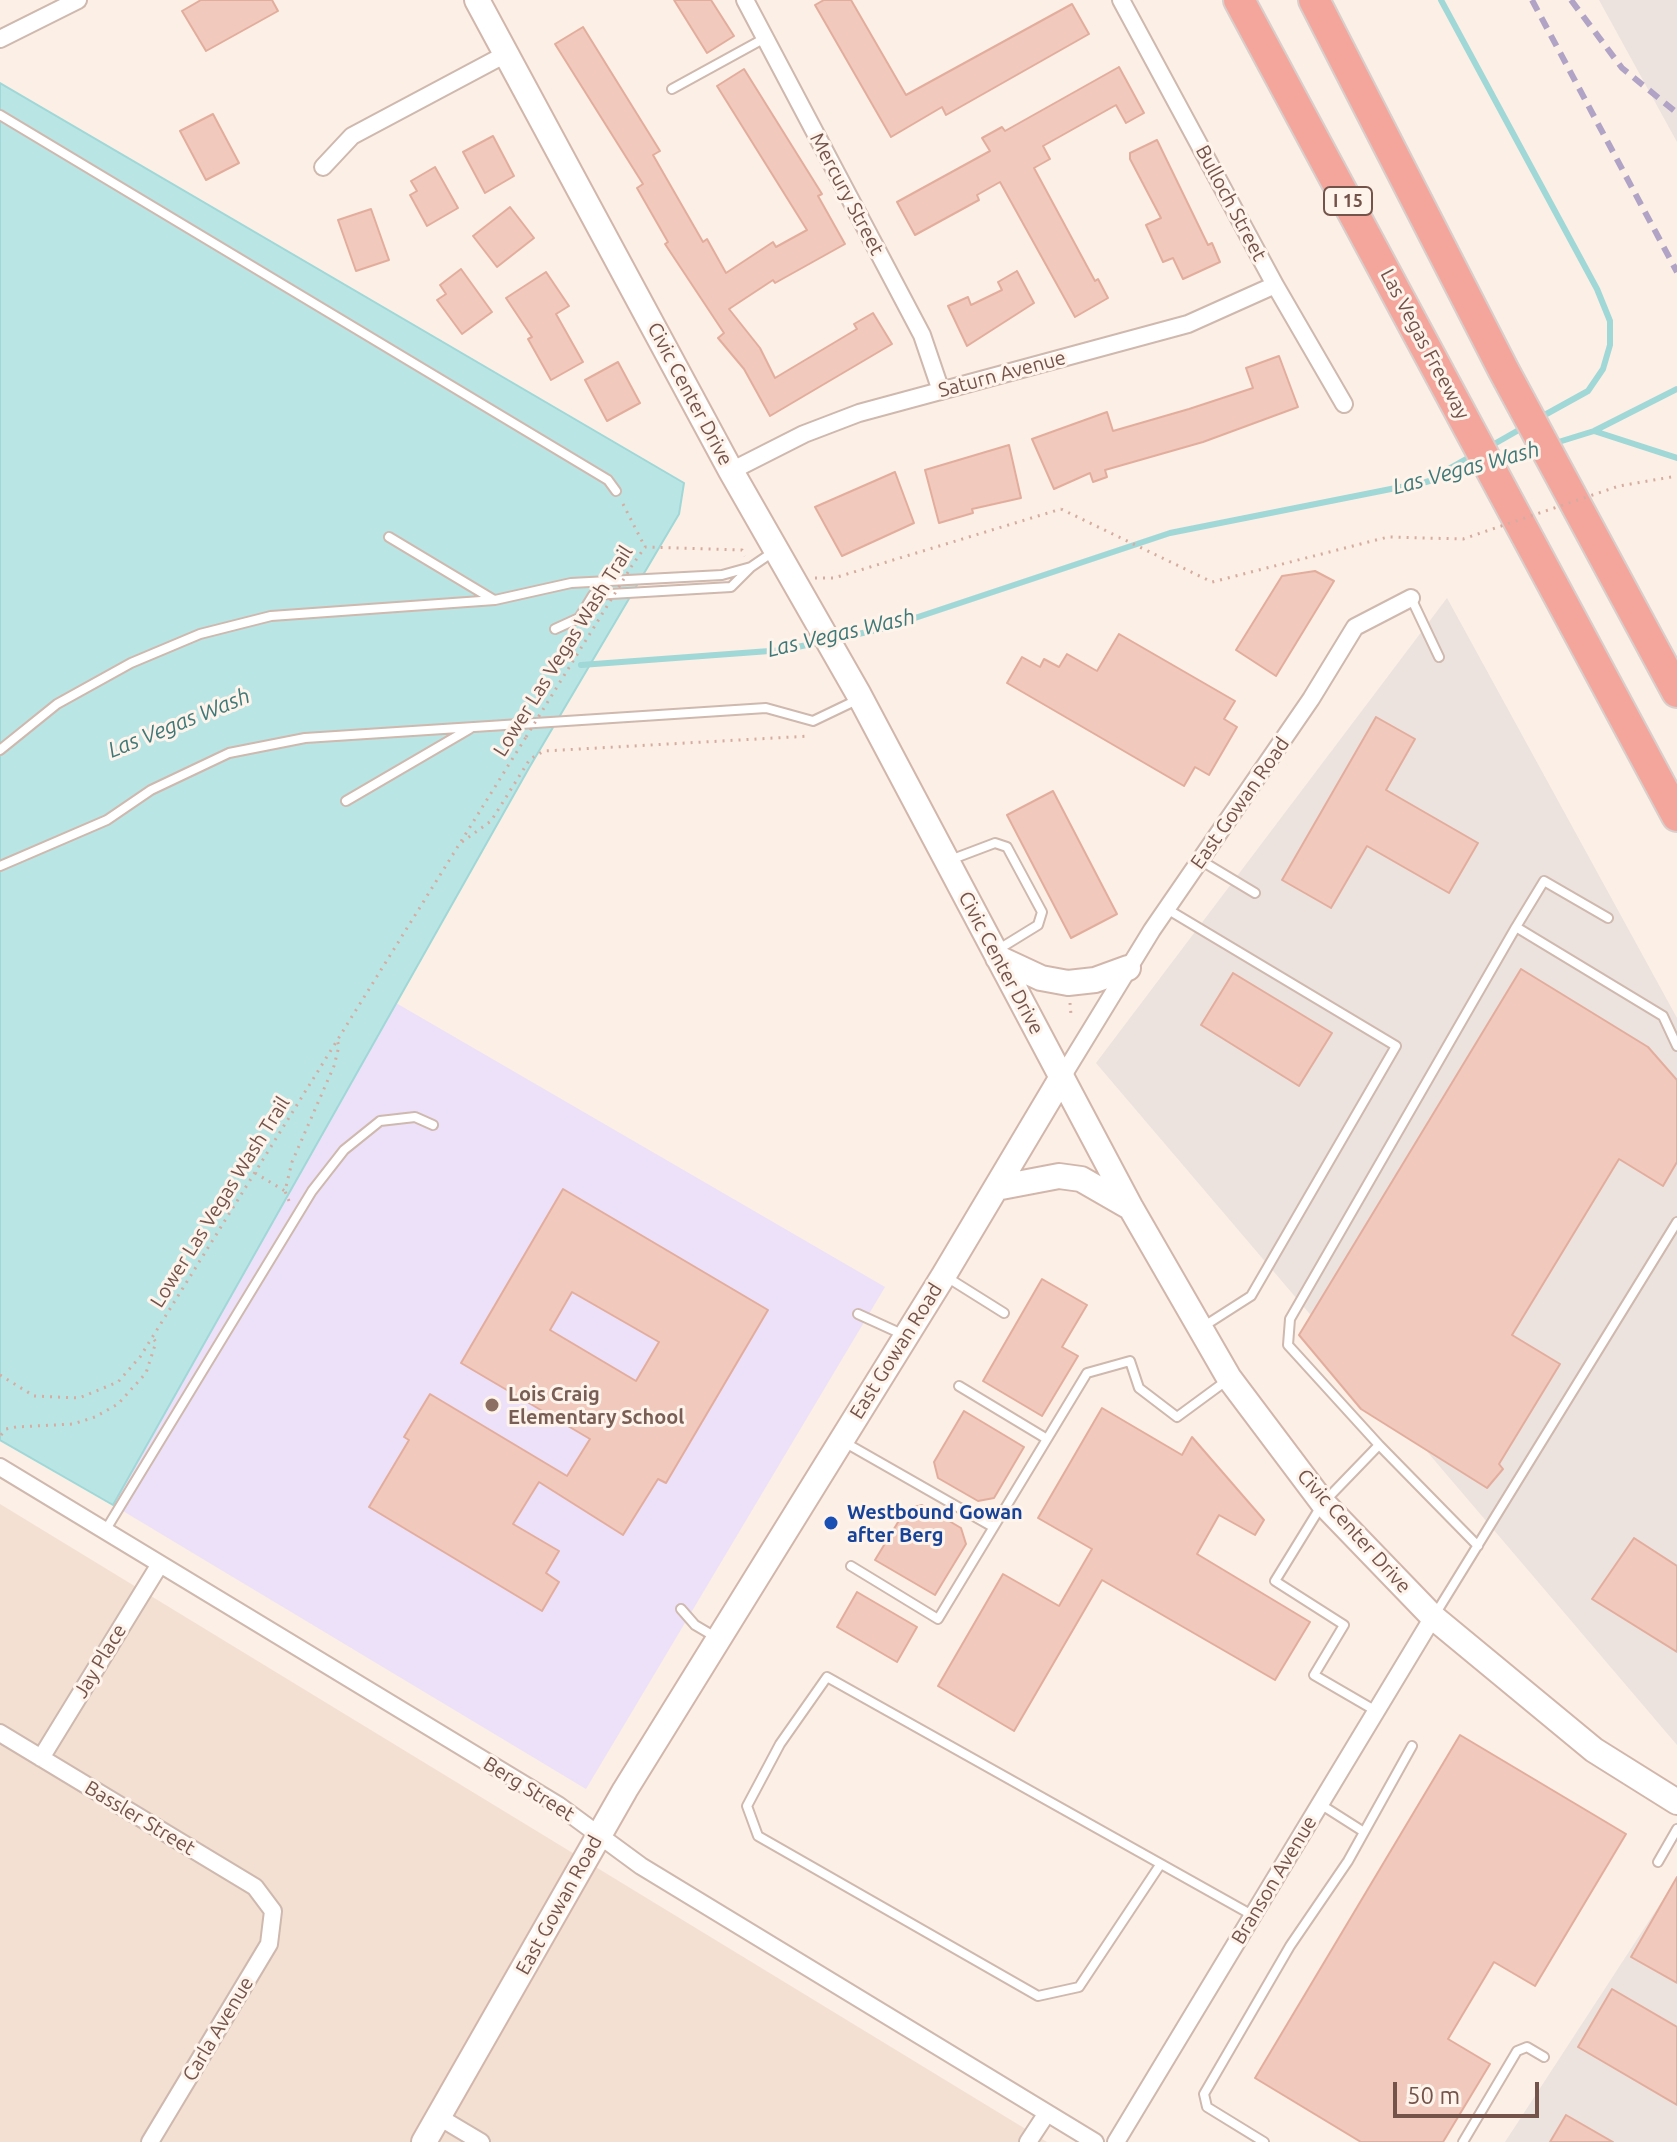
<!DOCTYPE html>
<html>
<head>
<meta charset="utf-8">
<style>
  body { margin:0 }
  #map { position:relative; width:1677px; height:2142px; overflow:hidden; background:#fcefe5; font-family:Ubuntu,sans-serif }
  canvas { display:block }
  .scale { position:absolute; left:1393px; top:2082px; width:146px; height:36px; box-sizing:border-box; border:4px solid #74534a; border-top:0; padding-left:10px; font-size:24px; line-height:28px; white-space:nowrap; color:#74534a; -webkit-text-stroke:6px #fff4eb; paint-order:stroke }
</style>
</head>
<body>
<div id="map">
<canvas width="1677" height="2142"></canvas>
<div class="scale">50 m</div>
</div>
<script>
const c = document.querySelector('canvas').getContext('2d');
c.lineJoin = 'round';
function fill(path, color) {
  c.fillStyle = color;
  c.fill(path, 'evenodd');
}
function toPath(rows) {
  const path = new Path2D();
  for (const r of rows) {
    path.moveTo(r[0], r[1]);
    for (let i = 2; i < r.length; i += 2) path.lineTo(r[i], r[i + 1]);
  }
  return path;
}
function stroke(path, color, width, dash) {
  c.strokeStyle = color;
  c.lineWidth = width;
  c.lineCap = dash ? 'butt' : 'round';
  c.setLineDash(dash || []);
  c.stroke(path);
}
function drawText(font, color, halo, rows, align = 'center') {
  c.font = font + ' Ubuntu,sans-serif';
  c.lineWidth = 6;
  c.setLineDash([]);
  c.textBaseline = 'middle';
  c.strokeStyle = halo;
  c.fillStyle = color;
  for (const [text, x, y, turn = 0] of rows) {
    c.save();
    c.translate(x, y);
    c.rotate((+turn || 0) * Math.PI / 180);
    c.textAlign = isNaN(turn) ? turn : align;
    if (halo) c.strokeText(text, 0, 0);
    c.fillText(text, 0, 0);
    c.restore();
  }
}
fill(toPath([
  [0,1504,1047,2142,0,2142]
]), '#f3e0d3');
fill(toPath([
  [1599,0,1677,0,1677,142],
  [1447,598,1677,1018,1677,1745,1096,1063],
  [1677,1878,1677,2142,1505,2142]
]), '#ece3df');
fill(toPath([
  [396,1003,885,1287,586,1789,113,1505]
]), '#ece1f8');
const water = toPath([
  [0,83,684,483,679,514,529,768,113,1505,0,1440,0,83]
]);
fill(water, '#b9e5e5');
stroke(water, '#a0d7d7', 2);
stroke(toPath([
  [1441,0,1597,289,1610,321,1610,345,1603,369,1588,391,1541,417],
  [1594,431,1677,458],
  [1552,444,1594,431,1677,389],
  [1489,447,1524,427],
  [1495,461,1538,448],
  [1436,476,1475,454],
  [836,639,885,628,1170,533,1426,482,1480,466],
  [581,665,783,650,821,642]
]), '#a0d7d7', 6);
const building = toPath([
  [201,0,272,0,278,11,206,51,182,11,201,0],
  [674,0,711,0,734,36,707,53,674,0],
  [824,0,851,0,906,95,1072,4,1089,34,946,115,942,107,891,137,815,5,824,0],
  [583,27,660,151,653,155,703,242,707,239,726,273,773,242,776,247,807,230,717,86,744,69,822,194,818,196,845,244,775,283,773,280,729,309,760,348,775,378,857,329,854,324,873,313,892,344,770,416,744,369,718,338,724,333,665,244,668,242,637,188,643,184,555,44,583,27],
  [1119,67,1144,113,1126,123,1116,105,1043,146,1050,159,1034,168,1095,281,1098,279,1108,298,1075,317,1000,182,977,195,979,200,915,235,897,202,990,151,982,138,1002,127,1005,131,1119,67],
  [213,114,239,163,206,180,180,131,213,114],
  [493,136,514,176,485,193,463,152,493,136],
  [1157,140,1208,245,1212,243,1220,262,1183,279,1173,258,1163,262,1146,225,1161,218,1130,159,1130,153,1157,140],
  [435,167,458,208,427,226,410,195,417,191,411,181,435,167],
  [510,207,534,238,497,267,473,236,510,207],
  [371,209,389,260,356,271,338,220,371,209],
  [461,269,492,312,462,334,437,300,446,294,440,285,461,269],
  [1017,271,1034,303,967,346,948,306,968,297,971,305,1002,290,998,282,1017,271],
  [546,272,569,306,556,314,583,362,551,380,528,339,532,337,506,298,546,272],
  [1279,356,1298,407,1203,442,1105,470,1107,477,1093,482,1090,473,1054,489,1032,439,1107,412,1113,431,1189,409,1253,388,1246,368,1279,356],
  [618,362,640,403,607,421,585,380,618,362],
  [1009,445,1021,498,972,509,973,513,939,523,925,470,1009,445],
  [895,472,914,523,842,556,815,507,895,472],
  [1315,571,1334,581,1276,676,1236,650,1282,576,1315,571],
  [1119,634,1235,701,1224,719,1237,727,1209,775,1195,767,1184,786,1007,683,1022,657,1040,667,1044,659,1059,667,1067,654,1097,671,1119,634],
  [1376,717,1415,739,1386,790,1478,843,1449,893,1367,846,1331,908,1282,880,1376,717],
  [1053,791,1117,914,1071,938,1007,815,1053,791],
  [1521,969,1648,1047,1677,1080,1677,1162,1663,1186,1619,1159,1512,1335,1560,1364,1499,1464,1503,1469,1487,1488,1361,1409,1299,1335,1521,969],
  [1233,973,1332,1033,1299,1086,1201,1025,1233,973],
  [563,1189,768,1310,666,1483,658,1479,623,1535,539,1482,513,1524,559,1551,546,1573,559,1582,542,1611,369,1507,409,1440,404,1437,430,1394,567,1476,590,1439,461,1363,563,1189],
  [572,1292,659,1342,636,1381,550,1330,572,1292],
  [1042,1279,1087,1305,1062,1347,1078,1356,1042,1416,983,1381,1042,1279],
  [1102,1408,1182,1455,1192,1437,1264,1520,1255,1535,1219,1515,1197,1554,1310,1622,1275,1680,1102,1580,1014,1731,938,1686,1003,1574,1059,1606,1092,1549,1038,1518,1102,1408],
  [964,1411,1024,1447,994,1498,978,1501,938,1478,934,1462,964,1411],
  [922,1505,961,1528,966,1544,935,1595,875,1560,906,1509,922,1505],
  [1634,1538,1677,1566,1677,1652,1592,1599,1634,1538],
  [857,1592,917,1627,897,1662,837,1627,857,1592],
  [1460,1735,1626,1834,1535,1986,1494,1962,1448,2039,1490,2064,1443,2142,1361,2142,1255,2078,1460,1735],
  [1677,1877,1677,1983,1631,1957,1677,1877],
  [1612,1989,1677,2027,1677,2105,1578,2047,1612,1989],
  [1566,2115,1613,2142,1550,2142,1566,2115]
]);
fill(building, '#f1c9bd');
stroke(building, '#e3ad9d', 2);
const lane = toPath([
  [672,89,765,38],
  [0,115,608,480,616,491],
  [389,537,494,600],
  [1411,598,1439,657],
  [555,629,579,618,593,595,731,587,751,567,773,552],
  [0,750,57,704,131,663,200,634,271,616,495,600,571,583,722,575,751,567],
  [346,801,471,728],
  [950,860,995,843,1007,847,1042,912,1038,925,999,949],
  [1200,860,1255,893],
  [0,866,107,820,151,790,229,753,305,738,766,708,813,721,859,699],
  [1167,909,1396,1046,1251,1296,1201,1328],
  [1516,927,1544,881,1608,918],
  [945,1276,1004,1313],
  [858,1314,904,1335],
  [959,1386,1047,1439],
  [844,1442,993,1527],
  [1379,1445,1478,1546],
  [105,1531,312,1191,344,1150,380,1121,415,1117,433,1125],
  [851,1566,938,1619,1087,1373,1130,1361,1139,1388,1177,1417,1226,1381],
  [681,1609,695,1625,717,1638],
  [1436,1613,1677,1222],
  [1376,1711,1314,1675,1344,1625,1275,1581,1323,1503,1379,1445,1288,1345,1290,1319,1516,927,1663,1016,1677,1046],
  [1320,1804,1364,1832],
  [1658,1862,1677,1829],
  [1160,1865,1079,1987,1038,1996,758,1836,747,1806,780,1744,827,1677,1252,1915],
  [1264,2142,1207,2107,1204,2094,1290,1946,1348,1861,1412,1746],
  [1463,2142,1517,2051,1527,2047,1544,2057]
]);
const street = toPath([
  [745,0,922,335,941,391],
  [1121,0,1275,285,1344,404],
  [0,39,78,0],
  [323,167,352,136,506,54],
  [731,471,804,434,859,413,1188,324,1275,285],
  [1062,1077,1152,930,1311,699,1355,627,1411,598],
  [0,1467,558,1805,641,1866,1095,2142],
  [0,1733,255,1887,273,1911,269,1944,150,2142],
  [41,1758,160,1564],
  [439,2117,481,2142],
  [1028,2142,1047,2113],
  [1116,2142,1433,1617]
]);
const secondary = toPath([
  [477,0,731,471,859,695,1131,1208,1229,1378,1323,1503,1433,1617,1594,1750,1677,1802],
  [998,958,1041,978,1068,983,1095,980,1128,968],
  [996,1188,1059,1176,1081,1179,1128,1206],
  [424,2142,625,1790,944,1275,1062,1077]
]);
const highway = toPath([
  [1239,0,1677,816],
  [1314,0,1504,371,1677,692]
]);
stroke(lane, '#cfb8ae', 12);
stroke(street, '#cfb8ae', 20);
stroke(secondary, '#d2b6ab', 28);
stroke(highway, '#d8cfcc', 34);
stroke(toPath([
  [623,504,645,547],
  [631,567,645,547,742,550,745,556],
  [815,578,834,578,1061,509],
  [462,842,491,821,530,759,544,751,810,736],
  [1070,1003,1071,1015],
  [255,1173,285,1191],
  [289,1201,285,1191,292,1162,334,1066,339,1046,337,1040],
  [0,1375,34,1396,79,1398,118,1382,140,1357,526,737],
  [1,1435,6,1429,16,1427,73,1424,95,1417,118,1404,146,1373,156,1342,153,1338]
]), '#d6aca0', 3, [2, 6]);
stroke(lane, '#fff', 8);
stroke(street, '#fff', 16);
stroke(secondary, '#fff', 24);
stroke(highway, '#f5a69c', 30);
stroke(toPath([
  [1532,0,1677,272],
  [1571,0,1622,68,1677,113]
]), '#b0a3c5', 6, [12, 8]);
stroke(toPath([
  [1061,509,1212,582,1388,537,1463,539,1619,486,1677,476],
  [526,737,630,569]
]), '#d6aca0', 3, [2, 6]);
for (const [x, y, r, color] of [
  [492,1405,8,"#8d6e63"],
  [831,1523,8,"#1a4fb4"]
]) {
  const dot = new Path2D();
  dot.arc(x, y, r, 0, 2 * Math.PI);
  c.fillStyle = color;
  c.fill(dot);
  stroke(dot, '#fff4eb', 3);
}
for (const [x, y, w] of [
  [1348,201,48]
]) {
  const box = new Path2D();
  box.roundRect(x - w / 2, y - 14, w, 28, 6);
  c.fillStyle = '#fff4eb';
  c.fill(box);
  stroke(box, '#74534a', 2);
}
drawText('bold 18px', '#74534a', null, [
  ["I 15",1348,201]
]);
drawText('20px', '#74534a', '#fff4eb', [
  ["Mercury Street",847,194,62],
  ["Bulloch Street",1231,203,62],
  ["Las Vegas Freeway",1425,344,62],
  ["Saturn Avenue",1002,374,-15],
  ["Civic Center Drive",690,394,62],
  ["Lower Las Vegas Wash Trail",563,651,-58],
  ["East Gowan Road",1240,803,-55],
  ["Civic Center Drive",1001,963,62],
  ["Lower Las Vegas Wash Trail",220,1202,-58],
  ["East Gowan Road",896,1351,-58],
  ["Civic Center Drive",1354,1531,48],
  ["Jay Place",100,1661,-59],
  ["Berg Street",529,1789,32],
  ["Bassler Street",140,1818,31],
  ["Branson Avenue",1274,1880,-59],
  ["East Gowan Road",559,1905,-61],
  ["Carla Avenue",218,2029,-59]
]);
drawText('bold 20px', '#785e54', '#fff4eb', [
  ["Lois Craig",508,1394],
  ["Elementary School",508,1417]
], 'left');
drawText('bold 20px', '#164399', '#fff4eb', [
  ["Westbound Gowan",847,1512],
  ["after Berg",847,1535]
], 'left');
drawText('italic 22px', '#3e7979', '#fff4eb', [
  ["Las Vegas Wash",1466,468,-15],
  ["Las Vegas Wash",841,633,-13],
  ["Las Vegas Wash",179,723,-22]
]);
</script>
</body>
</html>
